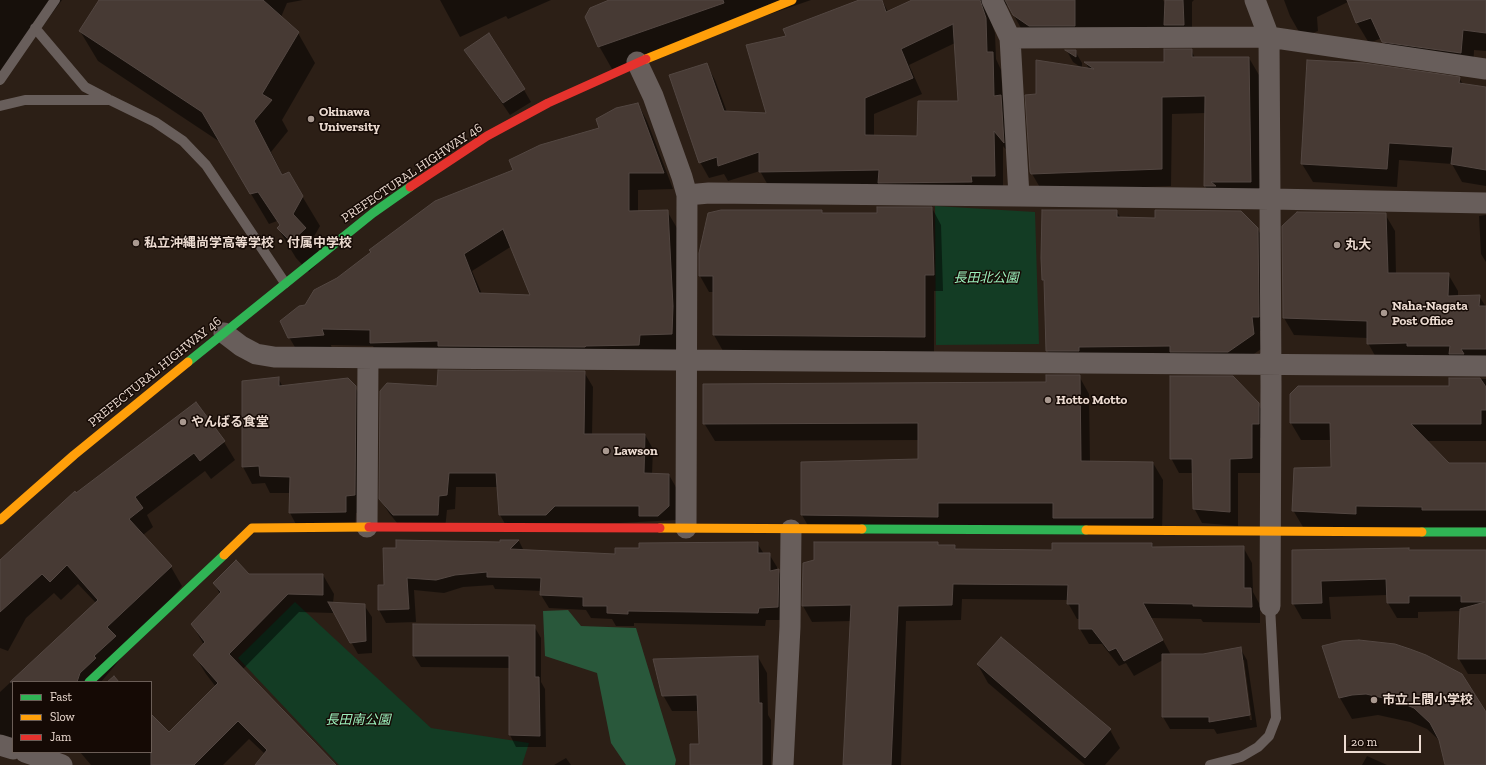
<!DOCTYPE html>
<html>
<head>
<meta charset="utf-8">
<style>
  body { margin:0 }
  #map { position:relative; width:1486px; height:765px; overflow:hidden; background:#2c1f16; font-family:"Zilla Slab",serif }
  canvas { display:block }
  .legend { position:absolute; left:12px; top:681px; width:140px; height:72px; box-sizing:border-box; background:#150a05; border:1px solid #6b5e57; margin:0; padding:5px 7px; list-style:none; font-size:12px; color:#ecdbd1 }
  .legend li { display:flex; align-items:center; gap:8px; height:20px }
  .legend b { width:20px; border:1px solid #6b5e57 }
  .scale { position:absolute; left:1344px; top:735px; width:77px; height:18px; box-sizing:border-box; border:2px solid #ecdbd1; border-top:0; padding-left:5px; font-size:12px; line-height:14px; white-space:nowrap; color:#ecdbd1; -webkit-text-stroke:3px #150a05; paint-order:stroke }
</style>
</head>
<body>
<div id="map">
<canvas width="1486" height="765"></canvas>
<ul class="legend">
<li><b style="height:5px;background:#30b455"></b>Fast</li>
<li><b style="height:5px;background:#ff9f0a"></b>Slow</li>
<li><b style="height:5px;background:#e5322d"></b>Jam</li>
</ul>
<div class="scale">20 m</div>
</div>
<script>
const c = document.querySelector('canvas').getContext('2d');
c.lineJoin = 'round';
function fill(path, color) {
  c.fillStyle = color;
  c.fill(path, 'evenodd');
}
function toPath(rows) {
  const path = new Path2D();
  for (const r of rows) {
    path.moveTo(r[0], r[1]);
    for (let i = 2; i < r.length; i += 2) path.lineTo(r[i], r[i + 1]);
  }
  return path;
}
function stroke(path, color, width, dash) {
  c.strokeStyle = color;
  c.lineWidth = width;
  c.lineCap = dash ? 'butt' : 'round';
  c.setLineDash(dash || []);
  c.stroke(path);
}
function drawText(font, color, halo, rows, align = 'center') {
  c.font = font + ' "Zilla Slab","Noto Sans JP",serif';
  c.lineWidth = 3;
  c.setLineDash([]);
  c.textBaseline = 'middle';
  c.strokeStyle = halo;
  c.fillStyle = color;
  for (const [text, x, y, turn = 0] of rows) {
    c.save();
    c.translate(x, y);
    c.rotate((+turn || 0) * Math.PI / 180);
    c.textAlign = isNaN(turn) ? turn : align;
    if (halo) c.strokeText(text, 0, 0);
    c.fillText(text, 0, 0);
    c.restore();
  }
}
fill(toPath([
  [935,206,1035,212,1039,344,936,345],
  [295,602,431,728,529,743,522,765,339,765,238,658]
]), '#133c24');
fill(toPath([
  [568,610,581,626,636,628,676,760,675,765,626,765,611,743,597,673,545,656,543,611]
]), '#29583b');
fill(toPath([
  [0,0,62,0,0,84],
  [100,0,303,0,287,3,281,17,298,33,315,63,282,120,288,131,271,152,283,176,302,196,320,226,312,240,323,258,309,272,296,258,278,228,280,226,277,221,269,224,220,142,98,61,80,31],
  [440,0,551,0,508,19,506,16,460,37],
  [611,0,811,0,612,69,599,46],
  [862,0,882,0,888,12,914,0,1163,0,1166,5,1166,0,1194,0,1192,2,1192,41,1023,32,1009,6,1002,4,989,16,995,33,996,59,1001,70,1003,100,1010,112,1012,157,1003,146,1003,191,769,187,760,171,728,181,724,174,709,178,700,162,706,64,715,80,727,112,767,114,787,36],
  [955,43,959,102,918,137,874,136,874,114,922,94,909,65],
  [1284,0,1486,0,1486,51,1474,50,1473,73,1395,62,1382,38,1369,43,1357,23,1348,2,1317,17,1318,31,1302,37,1290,16],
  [466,50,524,90,531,102,510,115],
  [1191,50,1195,58,1249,58,1259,75,1260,199,1215,203,1205,186,1206,113,1172,114,1171,186,1042,191,1031,172,1037,95,1089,69,1086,63,1165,63],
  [1067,51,1075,51,1082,63,1082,68,1073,62],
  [1459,78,1463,84,1486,88,1486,186,1462,182,1452,164,1399,160,1397,187,1313,182,1302,164],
  [638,104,647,121,673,189,638,190,638,212,667,211,677,228,681,351,381,360,373,346,331,345,333,352,299,354,289,337,306,306,337,279,514,170,600,129],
  [512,246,532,296,482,294,472,271],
  [932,208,941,225,943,291,934,291,934,354,723,351,714,335,714,292,709,292,700,276,821,211,823,214,878,214],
  [1116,211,1121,218,1257,228,1266,243,1266,331,1260,331,1261,349,1237,366,1055,365,1047,350,1045,284,1043,280],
  [1385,214,1395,231,1396,274,1448,274,1458,291,1458,297,1479,296,1486,307,1486,371,1378,361,1368,343,1368,338,1294,335,1284,318],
  [1486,215,1486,262,1481,254,1479,216],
  [584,372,593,387,592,435,645,435,653,449,652,474,669,475,677,489,676,520,508,529,500,515,498,487,456,487,455,509,447,510,445,529,402,529,389,513,380,499,438,387],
  [1079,376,1089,394,1090,462,1153,463,1163,480,1162,535,812,533,802,515,919,460,919,440,715,441,704,423,1047,383],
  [278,378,283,387,355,387,365,404,364,512,356,513,355,529,299,530,290,513,290,493,270,493,265,483,252,484,243,467],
  [1450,379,1486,379,1486,441,1426,441,1448,464,1486,464,1486,527,1303,527,1293,510,1332,468,1331,440,1301,440,1291,423,1291,395,1450,387],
  [1258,404,1267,419,1267,438,1260,438,1260,473,1238,473,1238,526,1202,523,1194,508,1193,473,1179,473,1171,458],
  [224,442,235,460,211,479,205,471,147,515,153,527,143,535,171,567,182,586,101,682,13,682,13,748,0,750,0,692,96,603,78,584,61,600,54,593,26,618,8,651,0,648,0,562,76,494],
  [501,541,519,541,524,551,616,555,757,543,764,554,769,554,777,567,777,570,778,570,785,583,785,620,766,620,765,626,634,623,634,626,616,626,612,619,591,618,586,610,549,608,541,595,542,591,495,589,493,585,463,587,444,593,414,590,416,622,386,623,379,610,385,585],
  [937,543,939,546,955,546,957,550,1053,550,1152,544,1154,548,1243,547,1252,563,1253,592,1260,605,1260,623,1203,622,1201,619,1151,618,1171,655,1203,655,1240,648,1247,660,1257,727,1217,734,1214,729,1170,729,1163,717,1163,660,1134,676,1126,663,1119,666,1102,644,1089,644,1080,629,1080,619,1077,619,1068,603,1068,600,962,599,961,620,906,621,901,765,844,765,851,621,812,622,803,606,804,564],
  [1241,660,1244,660,1252,720,1250,720],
  [1409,549,1410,551,1486,551,1486,674,1468,674,1459,659,1461,611,1418,612,1418,618,1397,618,1388,603,1387,595,1329,597,1331,619,1302,619,1293,603,1293,551],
  [248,575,323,575,334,594,333,603,364,605,372,617,372,653,358,654,333,610,333,613,299,612,243,669,333,765,256,765,265,754,249,739,223,765,91,765,80,752,151,752,151,716,169,734,216,687,206,674,195,656,204,645,192,624,220,594,214,583],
  [534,626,541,638,541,682,545,689,546,747,516,747,510,735,510,668,421,667,414,656],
  [1324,647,1486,714,1486,765,1446,765,1440,741,1427,729,1410,722,1378,715,1352,719,1340,698],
  [758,657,767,673,768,715,771,720,771,765,691,765,700,745,698,711,672,711,663,695],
  [978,665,1110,730,1120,748,1105,765,1085,765,988,683],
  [1367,756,1387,765,1362,765],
  [566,758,571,765,554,765]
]), '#0007');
const building = toPath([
  [99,0,263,0,299,32,262,94,272,100,254,121,282,175,289,172,303,196,293,214,306,228,291,242,277,228,280,225,258,192,250,194,202,112,79,31,99,0],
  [609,0,723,0,724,3,598,47,585,17,590,8,609,0],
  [859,0,882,0,886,12,912,0,980,0,986,18,987,52,993,52,994,96,1001,95,1004,143,994,131,995,176,971,176,972,182,878,183,879,170,759,172,759,152,718,166,717,157,699,163,669,75,707,63,724,111,766,113,746,45,786,36,783,29,859,0],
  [953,24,958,101,918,101,917,136,865,135,865,98,913,78,901,49,953,24],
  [1005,0,1075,0,1075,26,1029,26,1013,15,1005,0],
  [1165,0,1183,0,1184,25,1164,25,1165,0],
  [1347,0,1486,0,1486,33,1463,30,1461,53,1382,42,1371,18,1356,23,1347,0],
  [489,33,525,89,503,103,464,50,489,33],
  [1164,49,1192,49,1192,57,1249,57,1251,182,1211,182,1216,186,1204,186,1205,96,1162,97,1162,169,1031,174,1030,172,1025,95,1036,94,1036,60,1094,69,1084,62,1164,62,1164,49],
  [1065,50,1076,50,1076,57,1065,50],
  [1307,60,1364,63,1460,77,1459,83,1486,87,1486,170,1451,164,1453,147,1389,143,1387,169,1301,164,1307,60],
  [638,103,664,173,629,173,629,211,668,210,673,306,672,334,640,335,639,345,586,346,585,347,438,346,438,341,370,343,370,330,322,329,324,335,288,338,280,321,299,306,305,305,314,290,337,278,371,252,369,250,435,201,513,170,509,160,540,145,599,128,596,119,616,108,638,103],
  [503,229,530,295,479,293,464,254,503,229],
  [877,207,932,207,934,275,925,275,925,337,713,335,713,276,699,276,699,253,708,213,721,210,822,210,822,213,877,213,877,207],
  [1042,210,1117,210,1117,217,1155,218,1155,210,1241,211,1258,228,1259,317,1252,317,1254,334,1228,352,1170,352,1170,346,1079,347,1079,351,1046,351,1044,280,1042,280,1041,258,1042,210],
  [1297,212,1386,213,1388,273,1449,273,1448,296,1480,295,1479,306,1486,306,1486,349,1461,349,1464,354,1449,354,1450,346,1407,346,1407,343,1367,344,1367,321,1283,318,1282,226,1297,212],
  [438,370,585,371,584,434,645,434,644,473,669,474,669,506,658,516,639,516,639,506,555,506,546,515,499,515,496,473,449,473,447,495,439,496,438,515,393,515,379,499,380,391,387,383,437,386,438,370],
  [1046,375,1080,375,1081,461,1153,462,1153,518,1053,518,1053,503,938,503,938,517,801,515,801,462,918,459,918,423,703,424,703,384,1046,382,1046,375],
  [1170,376,1233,376,1259,403,1259,424,1252,424,1252,458,1230,459,1230,512,1193,509,1192,459,1170,459,1170,376],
  [279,377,279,386,348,378,356,386,355,495,346,496,346,512,289,513,290,477,260,476,259,466,242,467,242,381,279,377],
  [1449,378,1480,378,1486,387,1486,410,1481,410,1481,424,1411,424,1449,463,1486,463,1486,510,1422,510,1422,507,1356,506,1356,514,1292,511,1294,468,1331,467,1330,423,1290,423,1290,394,1298,386,1449,386,1449,378],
  [196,402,225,441,200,461,194,453,135,497,143,508,129,519,172,566,107,627,116,636,94,656,96,658,80,673,77,682,10,682,98,600,67,565,50,582,42,574,0,612,0,560,75,491,76,493,196,402],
  [396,540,500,542,500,540,519,540,510,549,615,554,615,548,639,548,639,543,758,542,758,553,770,553,770,571,779,569,778,607,759,608,758,613,628,611,628,614,607,613,607,606,583,606,583,597,540,595,541,578,487,577,487,572,455,575,436,580,407,578,409,609,378,610,378,585,384,585,383,548,396,548,396,540],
  [814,542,938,542,938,545,955,545,955,549,1052,550,1052,543,1152,543,1152,547,1244,546,1244,588,1251,588,1252,607,1193,606,1193,604,1143,603,1163,640,1124,661,1116,648,1109,651,1092,629,1079,629,1079,604,1067,604,1068,585,953,584,952,605,898,606,891,765,843,765,851,605,802,606,803,563,814,560,814,542],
  [1409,548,1409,550,1486,550,1486,659,1458,659,1460,609,1485,602,1461,602,1461,596,1409,596,1409,603,1387,603,1386,579,1321,581,1322,603,1292,604,1292,550,1409,548],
  [236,560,249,574,323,574,323,595,288,594,229,654,336,765,255,765,267,750,238,721,194,765,151,765,151,714,169,732,218,683,193,655,205,642,191,624,221,592,213,583,236,560],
  [328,602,365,604,366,641,350,643,328,602],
  [413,624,535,625,535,677,539,677,540,736,509,735,509,656,413,656,413,624],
  [1001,637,1111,729,1085,758,977,664,1001,637],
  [1359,640,1395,644,1410,649,1426,655,1462,674,1486,712,1486,765,1445,765,1439,740,1430,723,1414,708,1397,701,1366,694,1352,695,1339,698,1322,646,1342,641,1359,640],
  [1241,647,1250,715,1209,722,1209,717,1162,717,1162,654,1203,654,1241,647],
  [758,656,759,703,762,703,762,765,690,765,690,744,699,744,697,695,662,696,653,659,758,656],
  [114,676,119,682,107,682,114,676]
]);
fill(building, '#473a34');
stroke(building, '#534742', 1);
stroke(toPath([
  [35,28,85,87,108,99],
  [0,80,55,0],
  [0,106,25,100,110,100,155,122,183,141,206,165,285,283],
  [1210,765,1241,757,1258,747,1269,736,1276,718,1270,606]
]), '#685e5b', 10);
stroke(toPath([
  [992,0,1010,38,1269,37,1255,0],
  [1010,38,1019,196,1270,199,1269,37,1486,69],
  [637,62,653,96,682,177,687,195,686,528],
  [687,195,709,193,1019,196],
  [224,333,241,346,256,354,274,357,1486,366],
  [367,527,368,359],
  [1270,606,1271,386,1270,199,1486,203],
  [0,745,13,749],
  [25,752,62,765],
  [783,765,790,627,791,530]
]), '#685e5b', 21);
stroke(toPath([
  [188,362,373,213,410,187],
  [862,529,1086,530],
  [1422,532,1486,532],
  [89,682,224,555]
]), '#30b455', 9);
stroke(toPath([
  [646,59,792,0],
  [0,520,74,455,188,362],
  [660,528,862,529],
  [1086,530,1422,532],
  [224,555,252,528,369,527]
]), '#ff9f0a', 9);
stroke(toPath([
  [410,187,487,136,548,103,646,59],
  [369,527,660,528]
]), '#e5322d', 9);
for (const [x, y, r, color] of [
  [311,119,4,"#a99990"],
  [136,243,4,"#a99990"],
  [1337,245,4,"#a99990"],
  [1384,313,4,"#a99990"],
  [1048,400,4,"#a99990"],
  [183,422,4,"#a99990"],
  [606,451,4,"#a99990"],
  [1374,700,4,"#a99990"]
]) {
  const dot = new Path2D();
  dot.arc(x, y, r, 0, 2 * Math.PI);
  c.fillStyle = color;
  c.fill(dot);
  stroke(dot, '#150a05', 1.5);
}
drawText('bold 13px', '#ecdbd1', '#150a05', [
  ["Okinawa",319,112],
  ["University",319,127],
  ["私立沖縄尚学高等学校・付属中学校",144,243],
  ["丸大",1345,245],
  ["Naha-Nagata",1392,306],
  ["Post Office",1392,321],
  ["Hotto Motto",1056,400],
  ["やんばる食堂",191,422],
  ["Lawson",614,451],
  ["市立上間小学校",1382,700]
], 'left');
drawText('13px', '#ecdbd1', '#150a05', [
  ["PREFECTURAL HIGHWAY 46",412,173,-34],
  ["PREFECTURAL HIGHWAY 46",155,372,-39]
]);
drawText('italic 13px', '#9befbb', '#150a05', [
  ["長田北公園",986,278],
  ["長田南公園",358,720]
]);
</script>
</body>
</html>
